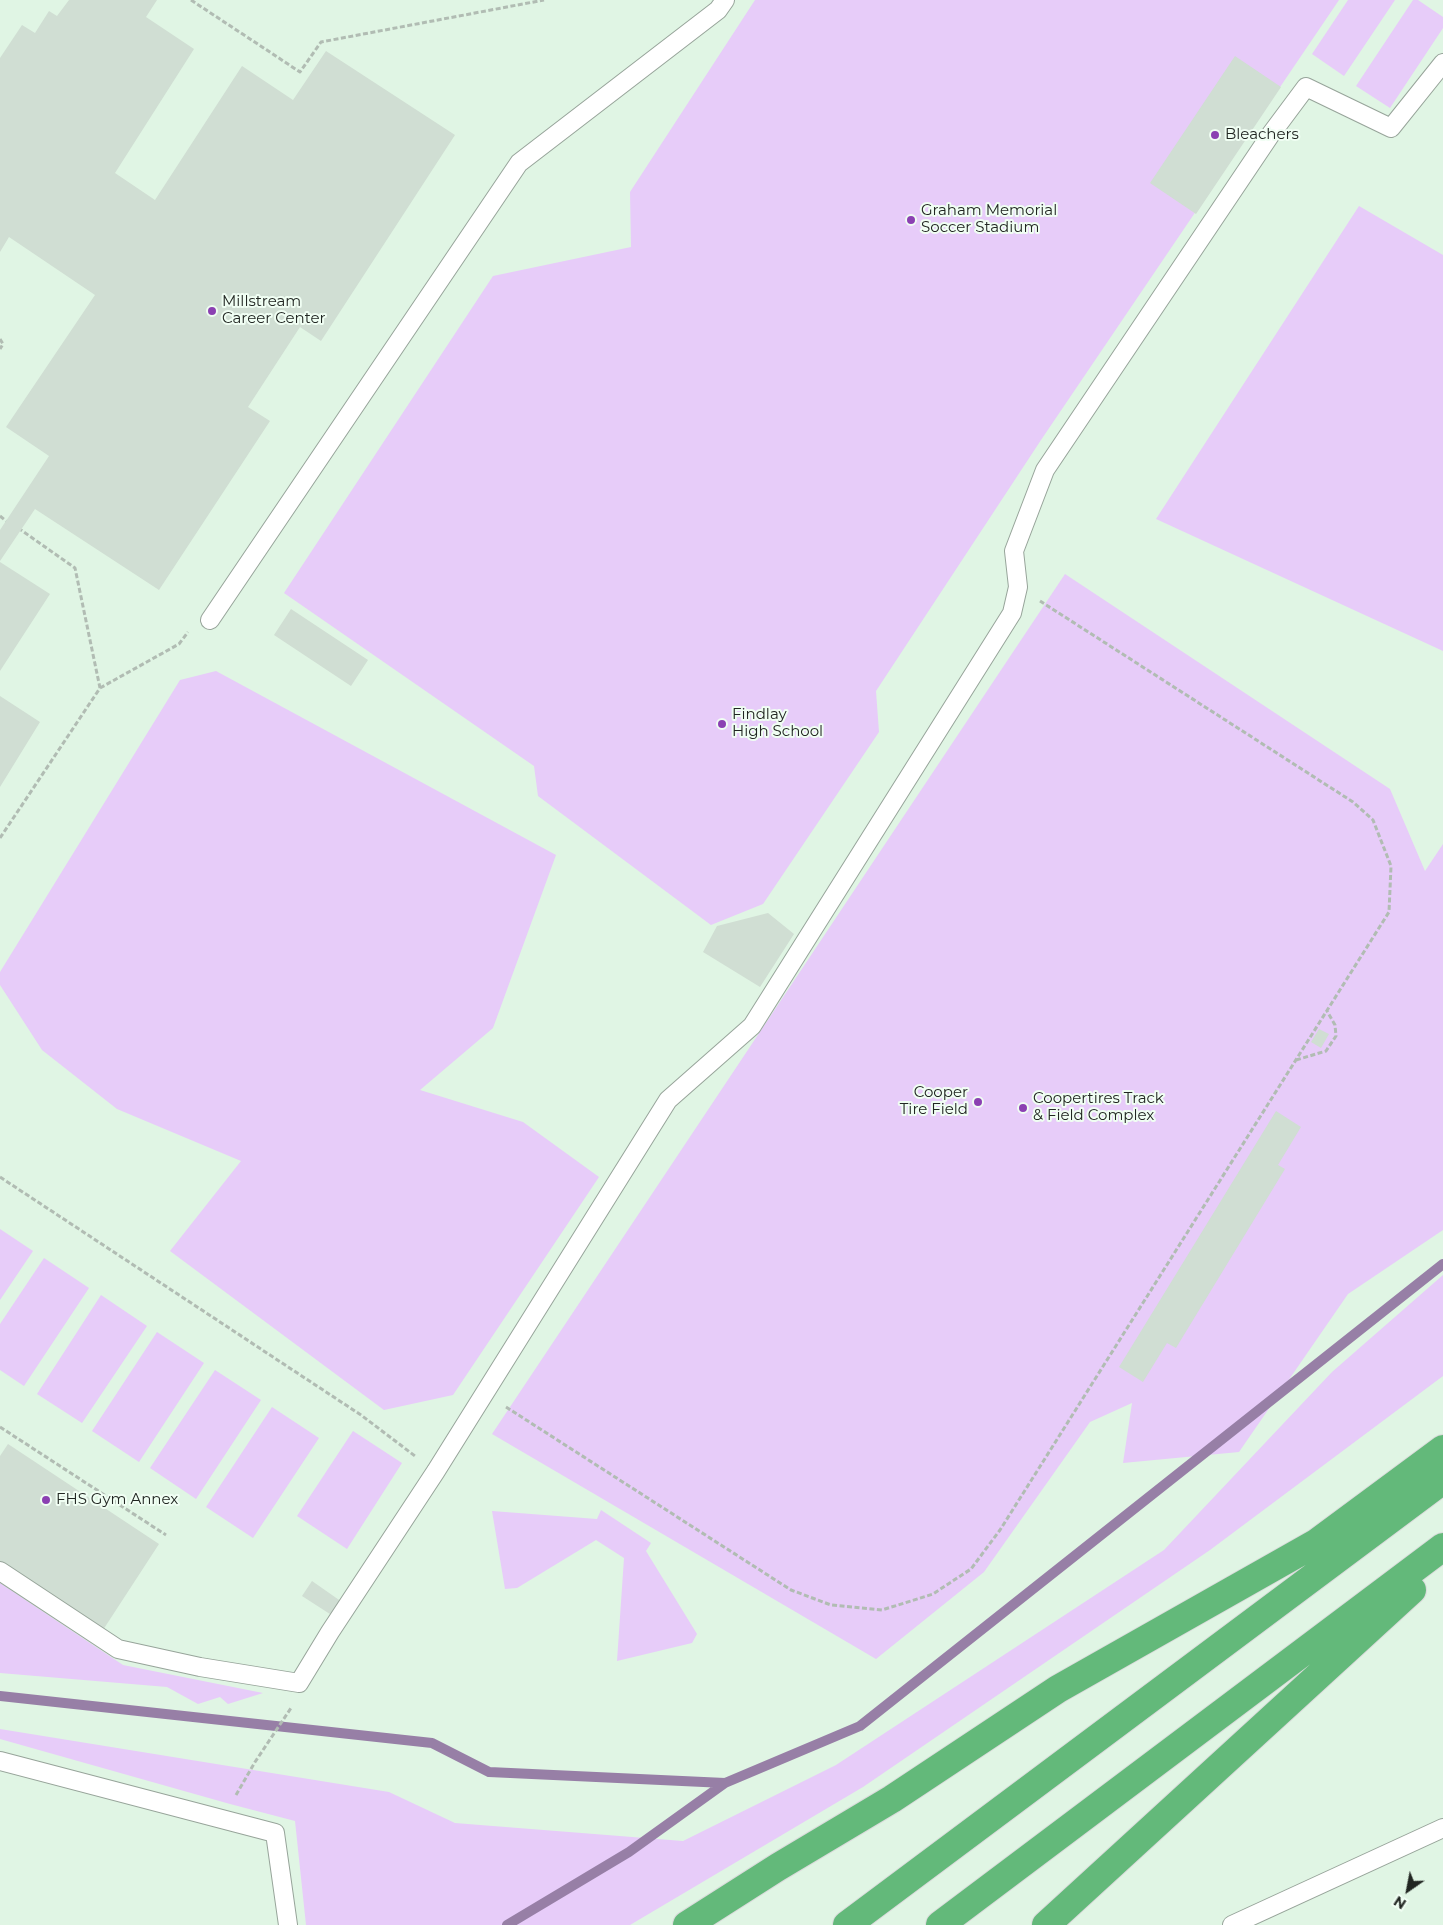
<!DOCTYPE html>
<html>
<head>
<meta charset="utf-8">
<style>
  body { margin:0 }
  #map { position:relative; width:1443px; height:1925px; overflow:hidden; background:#f0fef3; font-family:Montserrat,sans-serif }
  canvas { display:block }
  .north { position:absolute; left:1383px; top:1865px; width:50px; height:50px; -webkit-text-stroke:4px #f0fef3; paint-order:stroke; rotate:213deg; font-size:14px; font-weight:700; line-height:20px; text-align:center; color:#212622 }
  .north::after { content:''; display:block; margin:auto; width:18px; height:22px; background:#212622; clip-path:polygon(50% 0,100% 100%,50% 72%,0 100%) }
</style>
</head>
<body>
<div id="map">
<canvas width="1443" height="1925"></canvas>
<div class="north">N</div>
</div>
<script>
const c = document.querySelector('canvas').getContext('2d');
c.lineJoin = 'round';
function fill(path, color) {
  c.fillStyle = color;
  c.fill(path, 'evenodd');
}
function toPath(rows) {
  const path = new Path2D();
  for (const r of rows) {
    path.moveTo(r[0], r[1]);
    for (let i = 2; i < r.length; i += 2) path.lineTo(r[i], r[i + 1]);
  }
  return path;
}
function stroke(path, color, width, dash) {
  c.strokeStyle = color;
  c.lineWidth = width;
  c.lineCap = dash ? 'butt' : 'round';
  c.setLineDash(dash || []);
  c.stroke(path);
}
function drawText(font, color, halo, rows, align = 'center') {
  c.font = font + ' Montserrat,sans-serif';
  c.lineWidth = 4;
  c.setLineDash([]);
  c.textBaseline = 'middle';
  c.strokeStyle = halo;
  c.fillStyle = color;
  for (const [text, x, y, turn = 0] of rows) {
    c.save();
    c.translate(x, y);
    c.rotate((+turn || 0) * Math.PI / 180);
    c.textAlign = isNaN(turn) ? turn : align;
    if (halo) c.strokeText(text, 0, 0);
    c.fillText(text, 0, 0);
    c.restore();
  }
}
fill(toPath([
  [0,0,1443,0,1443,1925,0,1925]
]), '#e0f5e4');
fill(toPath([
  [755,0,1339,0,1041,440,876,691,879,732,763,904,711,925,538,796,534,766,284,593,493,276,631,247,630,192],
  [1348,0,1395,0,1344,76,1312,54],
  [1413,0,1418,0,1443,17,1443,28,1390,108,1356,86],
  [1359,206,1443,255,1443,651,1156,519],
  [1065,574,1390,789,1425,871,1443,844,1443,1230,1348,1294,1239,1452,1123,1463,1132,1403,1090,1422,984,1572,876,1659,492,1434],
  [216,671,556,855,493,1028,420,1090,523,1122,599,1177,453,1395,384,1410,170,1251,241,1161,117,1109,42,1050,0,985,0,972,180,680],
  [0,1229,33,1251,0,1300],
  [44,1258,89,1288,24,1386,0,1370,0,1324],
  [1443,1275,1443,1376,1210,1550,863,1787,630,1925,306,1925,295,1821,230,1804,0,1739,0,1729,389,1792,455,1823,683,1841,836,1765,1164,1550,1332,1372],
  [101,1295,147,1326,82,1423,37,1394],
  [157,1332,204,1363,139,1462,92,1431],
  [215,1370,261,1400,196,1499,150,1468],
  [272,1407,319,1438,253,1538,206,1507],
  [353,1431,402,1463,347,1549,297,1516],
  [601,1510,651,1543,646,1551,697,1634,692,1643,617,1661,624,1558,596,1540,517,1588,505,1589,492,1511,597,1519],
  [0,1583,123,1665,263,1693,228,1704,220,1697,198,1704,167,1687,0,1673]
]), '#e7ccf9');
stroke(toPath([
  [0,1696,432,1743,489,1772,725,1783,860,1726,1443,1264],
  [507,1925,629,1852,725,1783]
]), '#977fa6', 10);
fill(toPath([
  [69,0,157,0,146,17,194,49,115,173,155,200,242,66,293,100,326,51,455,135,321,341,300,327,248,407,270,421,159,590,35,509,0,561,0,530,49,456,6,427,95,295,9,237,0,252,0,58,22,25,35,33,49,11,57,16],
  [1235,56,1281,87,1196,214,1150,183],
  [0,562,50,594,0,671],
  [291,609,368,660,351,686,274,635],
  [0,696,40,722,0,787],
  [768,913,794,934,760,987,703,952,717,926],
  [1319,1029,1329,1034,1321,1048,1311,1042],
  [1276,1111,1301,1127,1278,1165,1285,1169,1176,1348,1167,1343,1143,1382,1119,1367],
  [8,1444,159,1544,103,1630,0,1562,0,1456],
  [312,1581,342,1602,333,1616,302,1596]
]), '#d0ded3');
const lane = toPath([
  [210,620,519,163,718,10,725,0],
  [0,1571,118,1649,200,1667,299,1683,330,1632,436,1471,668,1100,752,1026,1012,613,1018,587,1014,551,1045,470,1271,134,1306,87,1391,128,1443,63],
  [0,1761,275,1833,288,1925],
  [1232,1925,1443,1828]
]);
const highway = toPath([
  [687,1925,778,1867,892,1799,1058,1689,1316,1543,1443,1449],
  [847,1925,1443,1480],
  [940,1925,1443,1547],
  [1046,1925,1412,1590]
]);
stroke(lane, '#97a49a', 20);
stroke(highway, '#dbdcdc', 30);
stroke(toPath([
  [191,0,300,72,321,42,544,0],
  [0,339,3,344,0,349],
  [0,516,6,521],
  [100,688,179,644,188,632],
  [0,838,100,688,75,568,21,530],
  [1296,1060,1326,1051,1336,1036,1335,1025,1327,1011],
  [0,1177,361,1415,415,1456],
  [506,1407,791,1590,831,1605,882,1610,933,1594,971,1569,1000,1530,1389,912,1391,866,1373,820,1353,802,1040,601],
  [0,1427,166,1535],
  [236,1795,255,1762,291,1708]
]), '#b1bcb3', 3, [5, 2.5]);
stroke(lane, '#fff', 18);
stroke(highway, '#63b97a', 28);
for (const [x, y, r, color] of [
  [1215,135,5,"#8b40b2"],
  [911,220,5,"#8b40b2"],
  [212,311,5,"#8b40b2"],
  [722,724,5,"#8b40b2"],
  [978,1102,5,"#8b40b2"],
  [1023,1108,5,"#8b40b2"],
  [46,1500,5,"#8b40b2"]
]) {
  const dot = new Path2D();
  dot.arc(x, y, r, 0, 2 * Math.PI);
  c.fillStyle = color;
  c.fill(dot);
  stroke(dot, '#f0fef3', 2);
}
drawText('15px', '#212622', '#f0fef3', [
  ["Bleachers",1225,135],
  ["Graham Memorial",921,211],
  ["Soccer Stadium",921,228],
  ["Millstream",222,302],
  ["Career Center",222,319],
  ["Findlay",732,715],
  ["High School",732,732],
  ["Cooper",968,1093,"right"],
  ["Tire Field",968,1110,"right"],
  ["Coopertires Track",1033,1099],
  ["& Field Complex",1033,1116],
  ["FHS Gym Annex",56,1500]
], 'left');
</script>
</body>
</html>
